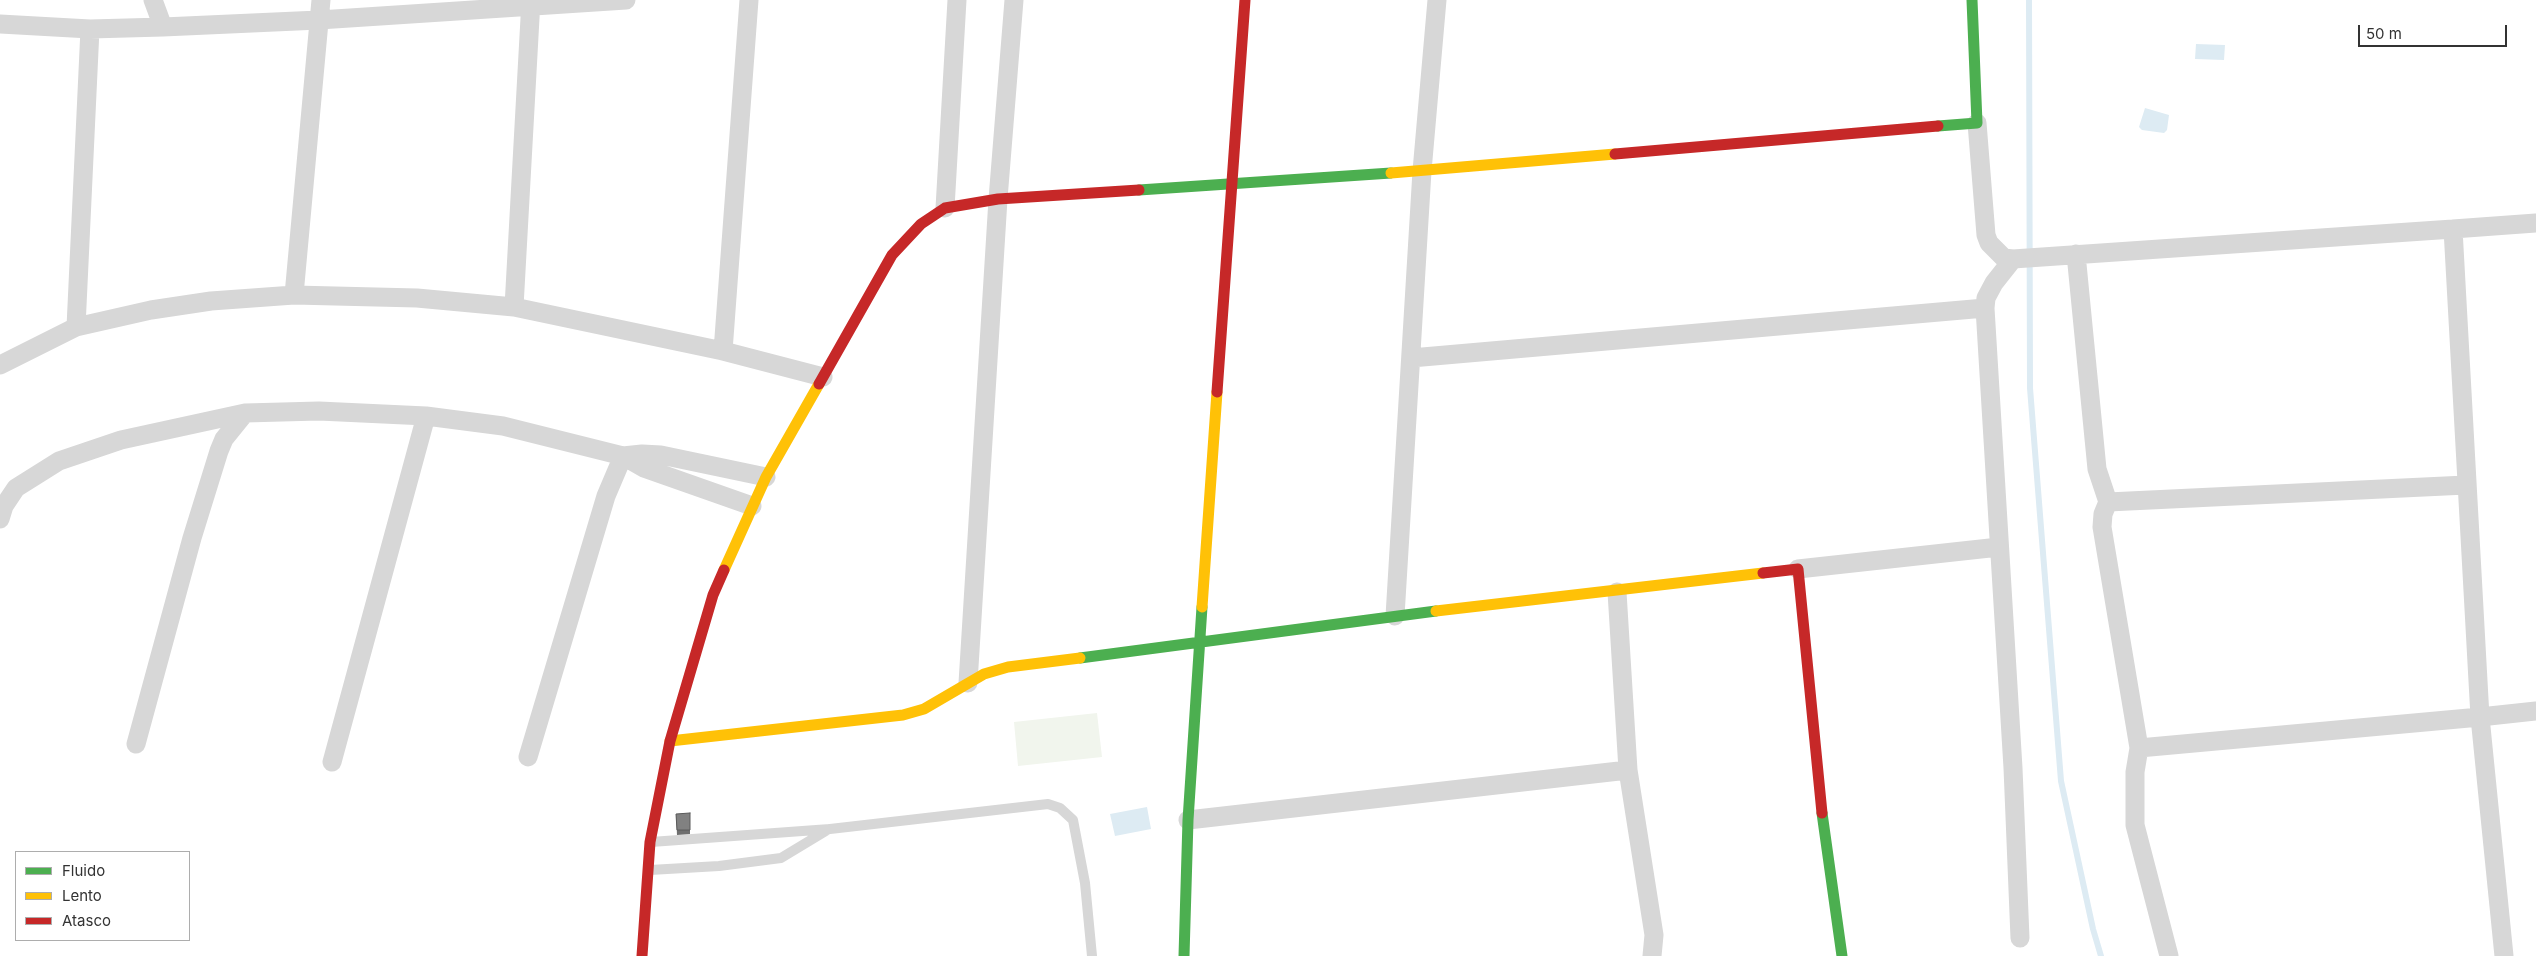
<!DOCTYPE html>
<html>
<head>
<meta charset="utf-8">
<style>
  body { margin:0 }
  #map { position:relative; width:2536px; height:956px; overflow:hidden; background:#fff; font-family:Inter,sans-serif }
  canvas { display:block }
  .legend { position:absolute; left:15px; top:851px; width:175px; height:90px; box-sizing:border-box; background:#fff; border:1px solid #adadad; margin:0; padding:6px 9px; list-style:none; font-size:15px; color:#333 }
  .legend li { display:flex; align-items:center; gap:10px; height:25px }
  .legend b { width:25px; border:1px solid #adadad }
  .scale { position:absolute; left:2358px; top:25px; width:149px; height:22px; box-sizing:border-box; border:2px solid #333; border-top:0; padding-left:6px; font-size:15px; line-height:18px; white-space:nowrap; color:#333; -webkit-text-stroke:4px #fff; paint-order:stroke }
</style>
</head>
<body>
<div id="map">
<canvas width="2536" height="956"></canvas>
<ul class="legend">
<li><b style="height:6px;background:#4caf50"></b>Fluido</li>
<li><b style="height:6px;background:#ffc107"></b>Lento</li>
<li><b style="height:6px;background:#c62828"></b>Atasco</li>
</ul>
<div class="scale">50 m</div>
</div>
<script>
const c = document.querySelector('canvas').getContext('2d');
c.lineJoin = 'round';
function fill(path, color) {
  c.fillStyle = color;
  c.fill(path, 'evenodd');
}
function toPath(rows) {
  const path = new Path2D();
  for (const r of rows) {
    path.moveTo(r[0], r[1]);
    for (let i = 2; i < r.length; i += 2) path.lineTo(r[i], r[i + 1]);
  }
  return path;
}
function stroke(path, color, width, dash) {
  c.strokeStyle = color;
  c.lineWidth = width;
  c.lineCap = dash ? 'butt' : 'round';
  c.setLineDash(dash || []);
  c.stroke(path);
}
fill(toPath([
  [1097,713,1102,757,1018,766,1014,722]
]), '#f1f5ed');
fill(toPath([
  [2196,44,2225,45,2224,60,2195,59],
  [2145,108,2169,115,2167,130,2164,133,2142,130,2139,127],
  [1147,807,1151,829,1115,836,1110,814]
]), '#ddebf3');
stroke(toPath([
  [2029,0,2030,388,2061,781,2093,929,2101,956]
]), '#ddebf3', 6);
stroke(toPath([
  [651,842,830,829,1048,804,1060,808,1073,820,1085,883,1092,956],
  [650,870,719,866,781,858,829,829]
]), '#d7d7d7', 10);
stroke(toPath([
  [153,0,163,27],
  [0,24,90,29,163,27,319,20,626,0],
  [1977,123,1986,235,1989,243,2004,258,2013,259,1994,283,1986,298,1985,308,2013,768,2020,938],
  [945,208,957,0],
  [2536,223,2453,229,2480,717,2536,711],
  [2076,254,2097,469,2108,502,2103,514,2102,527,2139,748],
  [2013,259,2453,229],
  [294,295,321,0],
  [514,307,531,0],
  [76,327,90,29],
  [723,351,749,0],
  [1411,358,1985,308],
  [0,365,76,327,151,310,211,301,294,295,417,298,514,307,723,351,823,377],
  [623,456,644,468,752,506],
  [2108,502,2466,485],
  [0,519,4,506,16,488,59,461,121,440,245,413,319,411,426,416,503,426,623,456,642,454,661,455,766,477],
  [1798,569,1999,547],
  [1617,592,1628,770,1654,935,1652,956],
  [1395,616,1422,171,1437,0],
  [968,683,998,199,1014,0],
  [136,744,192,538,219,451,224,439,245,413],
  [528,757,606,496,623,456],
  [332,762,426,416],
  [1188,820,1628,770],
  [2169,956,2135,825,2135,772,2139,748,2480,717,2504,956]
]), '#d7d7d7', 19);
stroke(toPath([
  [1938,126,1977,123,1972,0],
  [1139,190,1391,173],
  [1080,658,1436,611],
  [1822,813,1842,956],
  [1184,956,1188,820,1202,607]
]), '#4caf50', 11);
stroke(toPath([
  [1391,173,1615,154],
  [724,570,766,477,819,384],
  [1202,607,1217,392],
  [1436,611,1763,573],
  [670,741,903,715,924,709,984,674,1008,667,1080,658]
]), '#ffc107', 11);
stroke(toPath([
  [1615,154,1938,126],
  [819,384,892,255,921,224,945,208,998,199,1139,190],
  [1217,392,1245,0],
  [1763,573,1798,569,1822,813],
  [642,956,650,842,670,741,713,595,724,570]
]), '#c62828', 11);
fill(toPath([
  [676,814,690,830,690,834,677,835]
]), '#6f6f6f');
const building = toPath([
  [690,813,690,830,677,830,676,814,690,813]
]);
fill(building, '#818181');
stroke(building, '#5a5a5a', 1);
</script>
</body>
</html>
